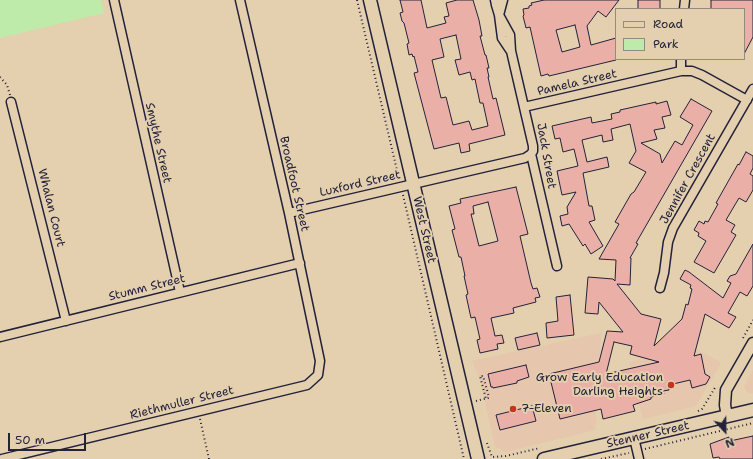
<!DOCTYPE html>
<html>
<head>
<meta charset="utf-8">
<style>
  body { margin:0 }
  #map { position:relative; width:753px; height:459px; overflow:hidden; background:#e4cfae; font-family:"Shantell Sans",sans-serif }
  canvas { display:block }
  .legend { position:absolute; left:615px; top:8px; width:130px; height:52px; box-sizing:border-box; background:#e4cfae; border:1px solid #968a80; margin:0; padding:5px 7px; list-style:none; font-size:12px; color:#22223b }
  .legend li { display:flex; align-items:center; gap:8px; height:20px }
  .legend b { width:20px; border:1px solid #968a80 }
  .north { position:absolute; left:705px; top:411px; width:40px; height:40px; -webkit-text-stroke:3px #e4cfae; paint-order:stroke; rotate:158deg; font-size:11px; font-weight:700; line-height:16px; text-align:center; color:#22223b }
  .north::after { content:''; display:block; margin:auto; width:14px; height:18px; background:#22223b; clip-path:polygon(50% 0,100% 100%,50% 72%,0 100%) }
  .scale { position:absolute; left:8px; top:433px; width:78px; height:18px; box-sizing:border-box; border:2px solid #22223b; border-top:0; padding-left:5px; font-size:12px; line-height:14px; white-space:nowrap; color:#22223b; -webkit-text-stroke:3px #e4cfae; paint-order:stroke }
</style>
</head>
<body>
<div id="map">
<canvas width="753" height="459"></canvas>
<ul class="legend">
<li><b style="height:5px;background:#e4cfae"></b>Road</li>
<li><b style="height:11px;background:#beeba9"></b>Park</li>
</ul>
<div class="north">N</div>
<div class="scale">50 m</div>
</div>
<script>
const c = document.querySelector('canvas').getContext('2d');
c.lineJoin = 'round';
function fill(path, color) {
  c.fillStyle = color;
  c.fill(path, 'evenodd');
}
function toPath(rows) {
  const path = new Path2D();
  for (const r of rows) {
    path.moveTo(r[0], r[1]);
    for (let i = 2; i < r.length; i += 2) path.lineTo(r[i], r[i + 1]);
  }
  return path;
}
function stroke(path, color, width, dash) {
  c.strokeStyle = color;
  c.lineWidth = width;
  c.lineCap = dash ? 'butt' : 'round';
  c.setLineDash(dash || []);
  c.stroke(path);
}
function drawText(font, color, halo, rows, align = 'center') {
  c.font = font + ' "Shantell Sans",sans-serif';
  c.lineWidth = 4;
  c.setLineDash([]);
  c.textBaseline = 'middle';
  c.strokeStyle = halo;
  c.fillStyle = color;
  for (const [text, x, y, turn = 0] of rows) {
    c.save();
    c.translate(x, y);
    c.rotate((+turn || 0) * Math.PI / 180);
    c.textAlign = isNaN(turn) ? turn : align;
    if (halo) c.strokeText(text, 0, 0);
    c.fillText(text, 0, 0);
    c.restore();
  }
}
fill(toPath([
  [601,333,595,430,505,452,495,446,480,380,472,361],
  [693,347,721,363,696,406,643,419,629,362],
  [753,370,753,393,749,393,746,391,744,387]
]), '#e6c6ac');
fill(toPath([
  [0,0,101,0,104,13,0,38]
]), '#beeba9');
const building = toPath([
  [400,0,421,0,427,28,446,23,444,17,449,16,446,3,457,0,473,0,479,20,482,36,480,36,485,55,486,55,489,68,487,68,489,77,488,77,493,99,496,98,505,135,469,144,470,151,461,153,459,143,434,149,414,73,418,72,414,56,413,57,412,54,409,55,407,44,409,43,404,23,402,21,400,13,403,12,400,0],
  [456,35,461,59,455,60,459,75,470,72,472,80,475,79,480,103,483,103,488,126,472,130,469,121,453,125,446,97,441,98,432,60,444,57,440,39,456,35],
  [544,0,619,0,606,17,598,11,587,26,591,45,616,38,616,60,549,76,548,74,541,76,530,27,526,28,523,16,524,15,523,9,529,8,529,6,532,5,531,3,544,0],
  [575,25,580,47,562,52,556,30,575,25],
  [638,0,660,0,660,9,638,9,638,0],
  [711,0,753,0,753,37,744,54,744,9,711,9,711,0],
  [691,99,712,111,636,243,638,244,630,258,631,258,630,285,617,284,641,314,661,319,654,346,682,319,686,304,688,305,692,289,690,288,691,285,680,279,685,270,689,272,723,298,731,283,727,281,730,276,736,274,753,244,753,286,747,296,740,292,728,313,736,317,729,328,705,314,694,356,701,354,705,374,710,377,706,384,692,388,690,380,669,385,669,390,663,391,664,394,651,397,651,399,633,405,635,411,603,419,601,409,560,419,549,374,599,362,607,331,623,332,599,302,598,314,585,313,588,277,613,279,615,281,616,260,599,259,619,224,615,222,631,194,634,192,646,172,629,163,636,151,630,124,611,129,613,140,603,142,602,135,582,140,587,162,607,157,609,167,583,173,589,206,592,206,595,220,589,222,603,246,591,254,585,244,583,246,569,224,562,226,560,216,568,214,567,207,576,192,562,195,557,171,578,166,574,149,563,152,560,138,555,139,552,126,591,117,592,123,612,119,611,114,620,112,620,110,656,102,656,104,667,101,671,115,662,117,665,128,654,130,657,139,641,143,660,154,662,163,675,141,682,145,693,125,680,117,691,99],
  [614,342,632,346,630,354,659,362,606,374,614,342],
  [746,152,753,156,753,168,750,174,753,176,753,190,746,202,739,198,726,220,735,225,731,232,736,235,714,273,694,262,706,241,698,236,699,233,694,230,699,221,704,224,705,221,708,222,718,204,716,203,738,164,739,165,746,152],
  [516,187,528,234,520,236,531,283,533,289,537,288,540,297,535,298,536,302,513,308,514,313,491,318,495,336,502,335,504,343,497,344,498,349,480,353,477,340,480,339,475,317,471,318,466,295,468,294,464,276,465,276,461,257,459,257,452,230,455,229,449,206,461,203,460,199,516,187],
  [488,202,498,241,479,246,471,214,474,214,473,206,488,202],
  [570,295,574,335,547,338,546,323,558,321,556,297,570,295],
  [537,333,540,345,518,350,515,338,537,333],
  [526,365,529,377,517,381,517,383,493,388,493,387,491,387,488,374,526,365],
  [532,406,536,421,500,430,496,415,532,406],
  [753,436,753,459,720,459,719,457,713,458,710,444,729,437,730,441,753,436]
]);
fill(building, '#eab0a7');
stroke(building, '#22223b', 1);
const minor = toPath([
  [114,0,180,292],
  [495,0,496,5,499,15,502,38,510,50],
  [503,0,499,15,510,35,511,51,533,146,533,151,531,154,557,266],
  [684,9,685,0],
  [681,71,681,59],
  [11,102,66,321],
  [524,107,681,71,692,71,702,75,747,100],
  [289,213,525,158,531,154],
  [660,288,664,273,668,242,673,228,753,89],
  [0,337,300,263],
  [634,438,639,459],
  [2,459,307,385,318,375,320,361,289,213,240,0]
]);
const tertiary = toPath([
  [727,416,725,405,726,390,753,343]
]);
const secondary = toPath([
  [370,0,478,459],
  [544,459,753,410]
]);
stroke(minor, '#22223b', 11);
stroke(tertiary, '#22223b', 13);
stroke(secondary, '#22223b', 15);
stroke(toPath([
  [357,0,399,179],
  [0,77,7,85,10,95],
  [403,195,464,459],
  [743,338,753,320],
  [476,401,488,398,489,397,483,376,480,376,486,399],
  [698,411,702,409,707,401,716,386],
  [200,419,209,459],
  [487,443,492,457,506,456,540,448],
  [645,449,753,423],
  [601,459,629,453]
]), '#22223b', 2, [1, 3]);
stroke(minor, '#e4cfae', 8);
stroke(tertiary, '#e4cfae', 10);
stroke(secondary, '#e4cfae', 12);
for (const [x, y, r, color] of [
  [671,385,4,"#c8321e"],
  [513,409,4,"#c8321e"]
]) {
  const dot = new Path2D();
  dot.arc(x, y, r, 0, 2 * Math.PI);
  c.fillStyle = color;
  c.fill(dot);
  stroke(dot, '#e4cfae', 1.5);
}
drawText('12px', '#22223b', '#e4cfae', [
  ["Pamela Street",577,83,-13],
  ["Smythe Street",158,143,77],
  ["Jack Street",546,156,80],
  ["Jennifer Crescent",688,179,-61],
  ["Broadfoot Street",294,184,77],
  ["Luxford Street",360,184,-13],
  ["Whalan Court",51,208,76],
  ["West Street",424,230,77],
  ["Stumm Street",147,288,-14],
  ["Riethmuller Street",182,403,-14],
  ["Stenner Street",648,435,-13]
]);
drawText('12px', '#22223b', '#e4cfae', [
  ["Grow Early Education",663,378],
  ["Darling Heights",663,392],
  ["7-Eleven",521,409,"left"]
], 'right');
</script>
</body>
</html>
